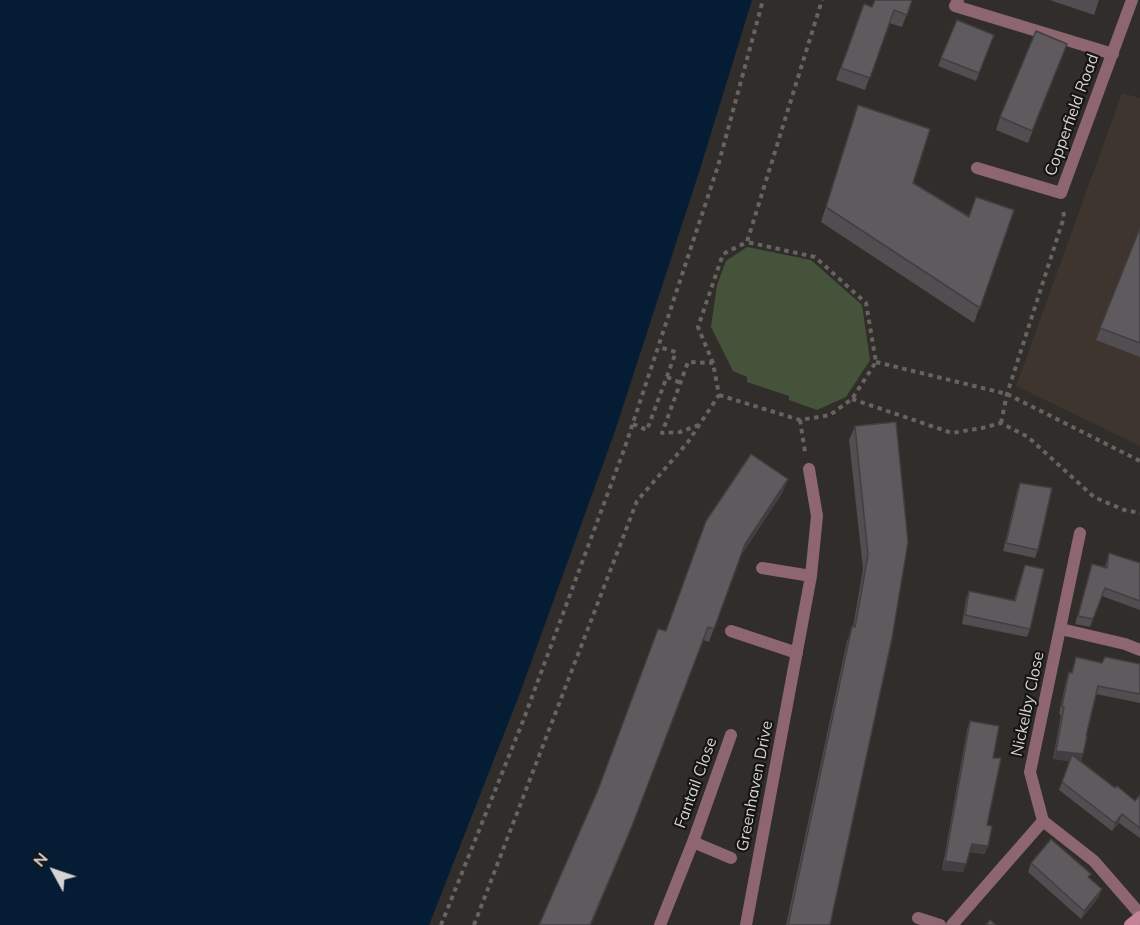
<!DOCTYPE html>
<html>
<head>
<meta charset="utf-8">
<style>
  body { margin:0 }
  #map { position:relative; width:1140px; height:925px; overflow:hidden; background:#302d2a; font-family:Mulish,sans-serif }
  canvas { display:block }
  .north { position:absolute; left:24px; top:841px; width:60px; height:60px; -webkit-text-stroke:4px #171514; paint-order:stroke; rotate:310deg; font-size:16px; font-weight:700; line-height:24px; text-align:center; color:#d6d4d2 }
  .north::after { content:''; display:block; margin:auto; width:21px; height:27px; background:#d6d4d2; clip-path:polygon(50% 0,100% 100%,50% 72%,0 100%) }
</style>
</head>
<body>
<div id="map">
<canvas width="1140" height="925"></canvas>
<div class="north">N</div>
</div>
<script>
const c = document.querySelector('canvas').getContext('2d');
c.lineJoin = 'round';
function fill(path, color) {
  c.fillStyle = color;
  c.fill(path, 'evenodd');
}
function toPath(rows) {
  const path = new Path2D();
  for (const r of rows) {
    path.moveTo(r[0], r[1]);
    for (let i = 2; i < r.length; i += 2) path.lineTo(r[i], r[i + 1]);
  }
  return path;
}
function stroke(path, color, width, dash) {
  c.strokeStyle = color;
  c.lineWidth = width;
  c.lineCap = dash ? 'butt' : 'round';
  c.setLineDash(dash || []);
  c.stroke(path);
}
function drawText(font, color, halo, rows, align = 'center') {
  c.font = font + ' Mulish,sans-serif';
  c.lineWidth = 4.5;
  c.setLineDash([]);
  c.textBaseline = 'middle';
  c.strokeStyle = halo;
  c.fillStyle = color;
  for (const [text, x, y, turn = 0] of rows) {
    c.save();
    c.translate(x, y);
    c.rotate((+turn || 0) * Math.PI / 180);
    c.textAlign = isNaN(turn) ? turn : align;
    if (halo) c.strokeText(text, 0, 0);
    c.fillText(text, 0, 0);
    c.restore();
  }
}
fill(toPath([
  [1122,93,1140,98,1140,446,1016,386]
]), '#3d352e');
fill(toPath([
  [747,247,811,260,862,305,870,360,846,397,817,410,789,400,789,396,747,382,747,377,733,371,711,327,717,285,726,261]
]), '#46533b');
fill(toPath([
  [0,0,752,0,700,169,615,431,520,693,429,925,0,925]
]), '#051c35');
stroke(toPath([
  [876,362,1007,394,1140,461],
  [667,377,681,383],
  [719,395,800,420,830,415,852,399,876,362,866,303,815,257,747,242],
  [852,399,952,433,982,428,1001,423,1028,437,1094,497,1124,510,1140,513],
  [800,420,805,452],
  [1001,423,1007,394,1064,217,1063,209],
  [633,424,647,430,676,352,659,347],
  [699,425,680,432,662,433,688,362,713,363],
  [441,925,523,721,625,447,718,166,763,0],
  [474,925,637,501,688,442,719,395,713,363,698,327,723,254,747,242,822,0]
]), '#666361', 4, [4.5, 4.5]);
stroke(toPath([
  [958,0,955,6,1113,54],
  [977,168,1061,193,1132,0],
  [1080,533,1030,772,1043,821,1094,861,1140,914],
  [762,568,811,576],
  [1061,629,1125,644,1140,650],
  [731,631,797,653],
  [693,842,731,858],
  [918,918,940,925],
  [660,925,693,842,731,735],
  [746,925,811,576,817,516,809,469],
  [952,925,1043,821]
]), '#8d6670', 12);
stroke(toPath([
  [1130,925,1140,917]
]), '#c38595', 12);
fill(toPath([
  [912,0,902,27,889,23,865,90,836,80,864,4,872,7],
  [1050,0,1099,0,1094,15],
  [957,20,994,35,976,81,938,66],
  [1067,44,1028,143,996,130,1000,117],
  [858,105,913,183,969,216,1014,210,974,323,821,222],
  [1140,228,1140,357,1096,340],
  [896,422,830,925,786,925,847,641,853,627,863,569,849,440,855,426],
  [1020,483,1038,550,1035,558,1003,551,1017,491],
  [783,492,740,557,709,642,703,640,627,839,591,925,539,925,666,631],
  [1109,553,1140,563,1140,610,1102,596,1090,627,1075,624,1092,564,1105,567],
  [1025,565,1030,629,1027,637,962,624,966,599,969,591,1014,600],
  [1076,657,1102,663,1140,664,1140,703,1096,694,1086,736,1083,754,1081,761,1115,788,1135,801,1140,795,1140,838,1119,823,1112,831,1059,790,1070,761,1053,759,1061,715,1059,714,1066,681,1069,672,1072,673],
  [970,721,993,758,985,854,969,852,963,872,942,870,967,730],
  [1031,863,1089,878,1099,897,1081,919,1028,872]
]), '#514d51');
fill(toPath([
  [788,479,783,492,740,557,745,544],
  [708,627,627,839,591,925,590,925],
  [1056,751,1083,754,1080,763,1053,759],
  [1122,814,1119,823,1112,831,1115,823],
  [972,844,988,846,985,854,969,852],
  [945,861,966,864,963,872,942,870],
  [1102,889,1099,897,1081,919,1084,911]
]), '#423f42');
const building = toPath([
  [875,0,912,0,907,15,894,10,870,78,841,68,864,4,872,7,875,0],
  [957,20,994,35,979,73,941,58,957,20],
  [1036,31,1067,44,1032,131,1000,117,1036,31],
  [858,105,930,129,913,183,969,217,976,197,1014,210,980,308,826,207,858,105],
  [1140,228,1140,343,1100,328,1140,228],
  [896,422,908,542,892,638,830,925,788,925,852,626,855,627,868,555,855,426,896,422],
  [751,454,788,479,745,544,714,629,708,627,632,826,590,925,539,925,598,790,658,629,666,631,706,521,751,454],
  [1020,483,1052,488,1038,550,1006,543,1020,483],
  [1109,553,1140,563,1140,601,1105,588,1093,619,1078,616,1092,564,1107,568,1109,553],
  [1025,565,1044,569,1030,629,965,615,969,591,1015,601,1025,565],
  [1076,657,1102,663,1105,657,1140,664,1140,694,1098,686,1086,736,1087,736,1083,754,1056,751,1064,707,1062,706,1069,672,1072,673,1076,657],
  [970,721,999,726,993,758,1001,758,987,825,992,826,988,846,972,844,966,864,945,861,970,721],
  [1072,755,1115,788,1117,786,1135,801,1140,795,1140,828,1122,814,1115,823,1062,782,1072,755],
  [1051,839,1091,874,1088,877,1102,889,1084,911,1031,863,1051,839],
  [990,920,996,925,986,925,990,920]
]);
fill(building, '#5e5a5e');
stroke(building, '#423f42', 1.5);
drawText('16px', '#d6d4d2', '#171514', [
  ["Copperfield Road",1072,115,-70],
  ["Nickelby Close",1028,704,-78],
  ["Fantail Close",696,783,-70],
  ["Greenhaven Drive",755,786,-79]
]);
</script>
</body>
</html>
